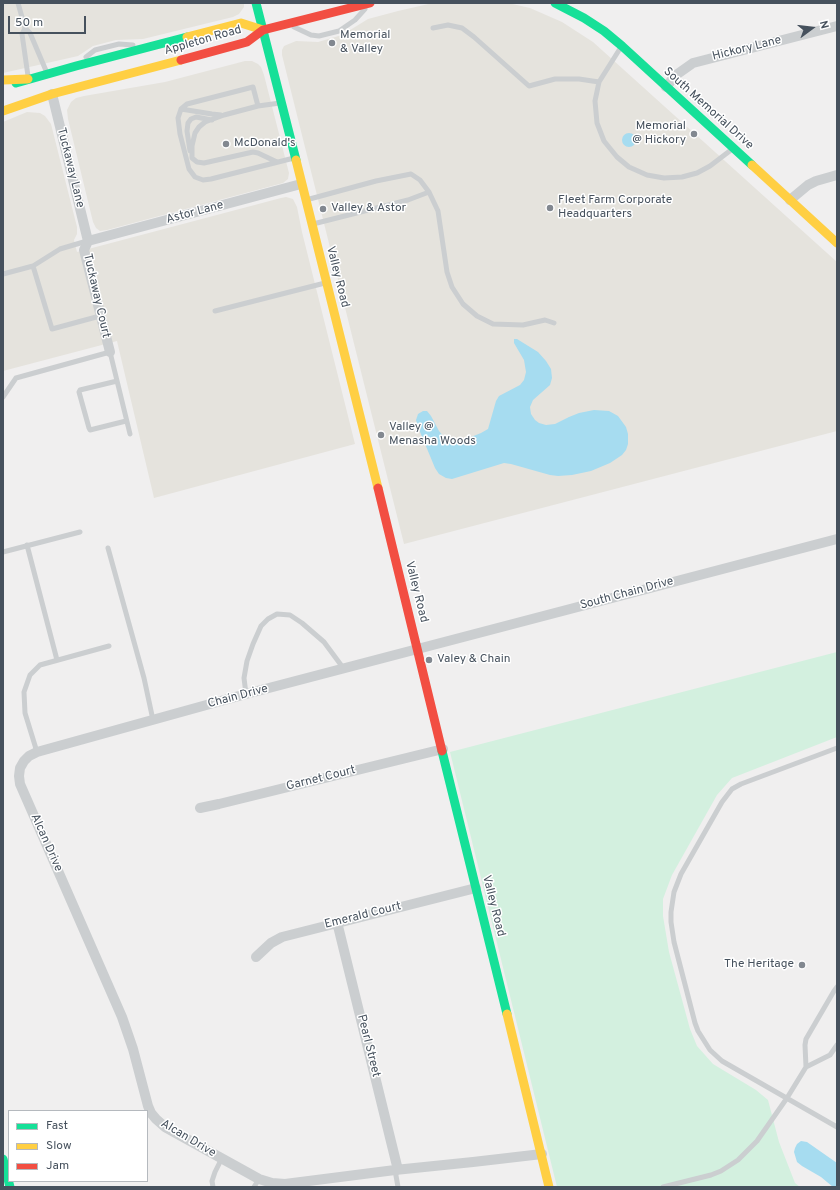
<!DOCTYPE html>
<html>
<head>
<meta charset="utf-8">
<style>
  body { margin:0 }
  #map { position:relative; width:840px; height:1190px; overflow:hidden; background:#f0efef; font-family:Overpass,sans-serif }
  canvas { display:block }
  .frame { position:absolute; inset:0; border:4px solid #46515d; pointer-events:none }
  .legend { position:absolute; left:8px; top:1110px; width:140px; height:72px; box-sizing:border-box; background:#fff; border:1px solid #b5b9be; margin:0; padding:5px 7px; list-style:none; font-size:12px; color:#46515d }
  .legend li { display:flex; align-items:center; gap:8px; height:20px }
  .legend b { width:20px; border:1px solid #b5b9be }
  .north { position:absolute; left:792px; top:8px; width:40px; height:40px; -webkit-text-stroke:3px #fff; paint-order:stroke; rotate:75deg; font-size:11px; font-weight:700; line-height:16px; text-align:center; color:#46515d }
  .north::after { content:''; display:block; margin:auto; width:14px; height:18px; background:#46515d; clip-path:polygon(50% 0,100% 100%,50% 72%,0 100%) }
  .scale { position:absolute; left:8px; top:16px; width:78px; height:18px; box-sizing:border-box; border:2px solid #46515d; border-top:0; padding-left:5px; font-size:12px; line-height:14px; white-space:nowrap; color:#46515d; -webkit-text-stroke:3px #fff; paint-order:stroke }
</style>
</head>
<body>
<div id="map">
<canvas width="840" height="1190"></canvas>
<div class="frame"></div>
<ul class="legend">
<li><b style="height:5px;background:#16e098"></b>Fast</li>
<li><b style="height:5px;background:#ffcf43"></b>Slow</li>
<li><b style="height:5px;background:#f24e42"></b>Jam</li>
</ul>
<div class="north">N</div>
<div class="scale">50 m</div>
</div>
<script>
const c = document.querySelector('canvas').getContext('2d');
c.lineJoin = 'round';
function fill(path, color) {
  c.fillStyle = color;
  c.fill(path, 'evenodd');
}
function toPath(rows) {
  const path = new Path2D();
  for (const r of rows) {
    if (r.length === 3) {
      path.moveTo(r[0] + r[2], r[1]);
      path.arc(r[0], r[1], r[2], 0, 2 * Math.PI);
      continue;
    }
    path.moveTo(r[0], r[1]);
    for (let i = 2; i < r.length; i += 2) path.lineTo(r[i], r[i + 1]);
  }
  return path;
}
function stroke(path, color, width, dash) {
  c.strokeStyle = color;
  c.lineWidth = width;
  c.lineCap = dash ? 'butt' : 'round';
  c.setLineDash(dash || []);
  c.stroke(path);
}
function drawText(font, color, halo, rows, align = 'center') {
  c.font = font + ' Overpass,sans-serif';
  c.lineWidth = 3;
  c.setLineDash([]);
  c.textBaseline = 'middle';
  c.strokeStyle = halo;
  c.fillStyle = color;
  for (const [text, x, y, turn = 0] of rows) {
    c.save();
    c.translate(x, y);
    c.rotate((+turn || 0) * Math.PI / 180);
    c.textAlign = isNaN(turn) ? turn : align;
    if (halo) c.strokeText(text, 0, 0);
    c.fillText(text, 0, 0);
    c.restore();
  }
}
fill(toPath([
  [3,3,244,3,244,7,239,14,233,17,143,39,116,40,93,46,78,56,3,73],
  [433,3,508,3,530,8,562,22,593,42,837,262,837,431,404,544,282,55,282,50,284,46,296,41,318,42,342,35,368,19,398,11],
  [245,61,252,61,258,64,261,67,264,75,289,173,288,179,283,183,107,230,100,231,96,228,93,222,68,119,67,110,71,102,76,98,84,96,165,82],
  [27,112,40,113,45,116,51,124,77,227,77,234,74,240,77,252,281,198,286,197,293,199,297,207,302,232,355,444,154,498,117,341,3,371,3,122]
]), '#e5e3dd');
fill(toPath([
  [837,652,837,737,732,778,717,795,672,875,663,899,663,916,669,952,690,1029,697,1046,713,1064,756,1090,768,1100,779,1142,795,1183,800,1187,557,1187,450,752]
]), '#d3f0df');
fill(toPath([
  [629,140,7],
  [514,339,517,339,538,352,546,361,551,369,552,378,550,385,533,400,530,407,531,414,535,420,539,423,546,425,555,424,569,417,579,413,594,410,609,411,618,416,626,427,628,434,628,444,626,450,622,455,610,463,591,471,572,475,558,476,550,475,511,464,504,463,452,479,446,478,439,474,435,468,418,427,416,420,418,414,423,411,427,411,431,416,439,431,444,437,449,440,459,441,471,437,481,433,488,429,496,401,499,396,520,385,524,380,526,372,524,360,514,343],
  [801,1141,807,1142,837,1163,837,1187,833,1187,821,1177,802,1166,797,1162,794,1152,795,1148,797,1144]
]), '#a6dcf0');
stroke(toPath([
  [18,3,25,28,30,33,47,73],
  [294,27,311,35,319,36,339,31,355,20,365,9],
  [25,28,22,34,28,76],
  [433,28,448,25,462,28,474,37,529,86,555,79,579,79,599,82],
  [621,47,599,82,595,101,597,123,604,141,617,157,629,167,647,175,664,178,682,177,697,173,710,166,731,150],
  [86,57,95,50,119,44,133,45],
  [280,103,258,106,253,87,187,104,181,109,178,118,180,134,189,169,195,177,203,180,211,179,294,158],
  [258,106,224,115,205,122,199,127,195,133,192,146,192,158,197,162,204,163,253,152,258,153,277,162],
  [181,109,212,114,221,115],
  [190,151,187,131,188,123,191,119,196,117,212,120],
  [306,200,376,181,411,174,420,180,429,192,438,211,447,272,452,287,463,304,477,316,493,324,523,325,545,320,554,323],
  [313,224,408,200,429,192],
  [33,266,52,329,100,316],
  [3,274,33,266,60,249,87,241],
  [215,311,325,283],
  [117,381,80,390,79,392,89,428,90,430,126,421],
  [3,397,16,378,110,352,130,434],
  [27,545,57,660],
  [108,548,144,678,153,720],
  [3,552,80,532],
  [246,694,244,678,247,661,253,644,261,626,268,619,277,614,290,615,302,623,324,642,344,669],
  [837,748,741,784,732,789,722,802,681,874,674,892,671,912,671,922,674,942,695,1023,698,1031,710,1050,722,1061,837,1127],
  [37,752,25,713,24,692,30,675,40,665,109,646],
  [806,1067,805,1045,806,1039,834,991,837,987],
  [395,1170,398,1187],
  [213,1187,212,1181,215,1172,222,1158],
  [254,1187,259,1179],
  [663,1187,711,1175,721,1171,738,1160,757,1141,787,1098,806,1067,830,1055,837,1045]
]), '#cbced0', 5);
stroke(toPath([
  [666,87,676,75,693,63,837,26],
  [52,94,88,241],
  [790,200,808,185,816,181,837,175],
  [88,241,301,184],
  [88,241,84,250,110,352],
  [200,808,219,804,443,749],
  [337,922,398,1170],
  [256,957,271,943,282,937,476,888],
  [542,1154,473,1162,395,1170,285,1184,272,1183,259,1179,165,1127,156,1119,151,1113,148,1106,133,1049,122,1017,20,784,19,776,20,768,24,761,29,756,37,752,246,694,837,539]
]), '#cbced0', 10);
stroke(toPath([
  [256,3,296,160],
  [555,3,584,18,604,31,622,46,752,165],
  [16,83,76,66,187,37],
  [442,751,507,1014],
  [3,1159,10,1187]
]), '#16e098', 9);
stroke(toPath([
  [187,37,241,23,263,30],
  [3,80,28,79],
  [3,111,52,94,181,60],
  [296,160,378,488],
  [752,165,837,243],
  [507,1014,549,1187]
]), '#ffcf43', 9);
stroke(toPath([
  [181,60,247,42,263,30,370,3],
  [378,488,442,751]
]), '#f24e42', 9);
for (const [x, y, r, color] of [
  [332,43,4,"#828890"],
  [694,134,4,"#828890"],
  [226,144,4,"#828890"],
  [550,208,4,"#828890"],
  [323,209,4,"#828890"],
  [381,435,4,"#828890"],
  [429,660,4,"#828890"],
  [802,965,4,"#828890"]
]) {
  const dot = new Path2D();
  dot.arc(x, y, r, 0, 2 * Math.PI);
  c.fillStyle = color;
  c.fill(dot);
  stroke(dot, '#fff', 1.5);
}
drawText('12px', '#46515d', '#fff', [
  ["Memorial",340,36],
  ["& Valley",340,50],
  ["Memorial",686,127,"right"],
  ["@ Hickory",686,141,"right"],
  ["McDonald's",234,144],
  ["Fleet Farm Corporate",558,201],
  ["Headquarters",558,215],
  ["Valley & Astor",331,209],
  ["Valley @",389,428],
  ["Menasha Woods",389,442],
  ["Valey & Chain",437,660],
  ["The Heritage",794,965,"right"]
], 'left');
drawText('12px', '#46515d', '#fff', [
  ["Appleton Road",203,41,-16],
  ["Hickory Lane",747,49,-14],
  ["South Memorial Drive",708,109,42],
  ["Tuckaway Lane",70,168,76],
  ["Astor Lane",195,213,-15],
  ["Valley Road",337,277,76],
  ["Tuckaway Court",96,296,77],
  ["Valley Road",416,592,76],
  ["South Chain Drive",627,594,-15],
  ["Chain Drive",238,697,-15],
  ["Garnet Court",321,779,-14],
  ["Alcan Drive",46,843,66],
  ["Valley Road",493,906,76],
  ["Emerald Court",363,916,-14],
  ["Pearl Street",368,1046,76],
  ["Alcan Drive",188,1139,31]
]);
</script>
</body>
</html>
